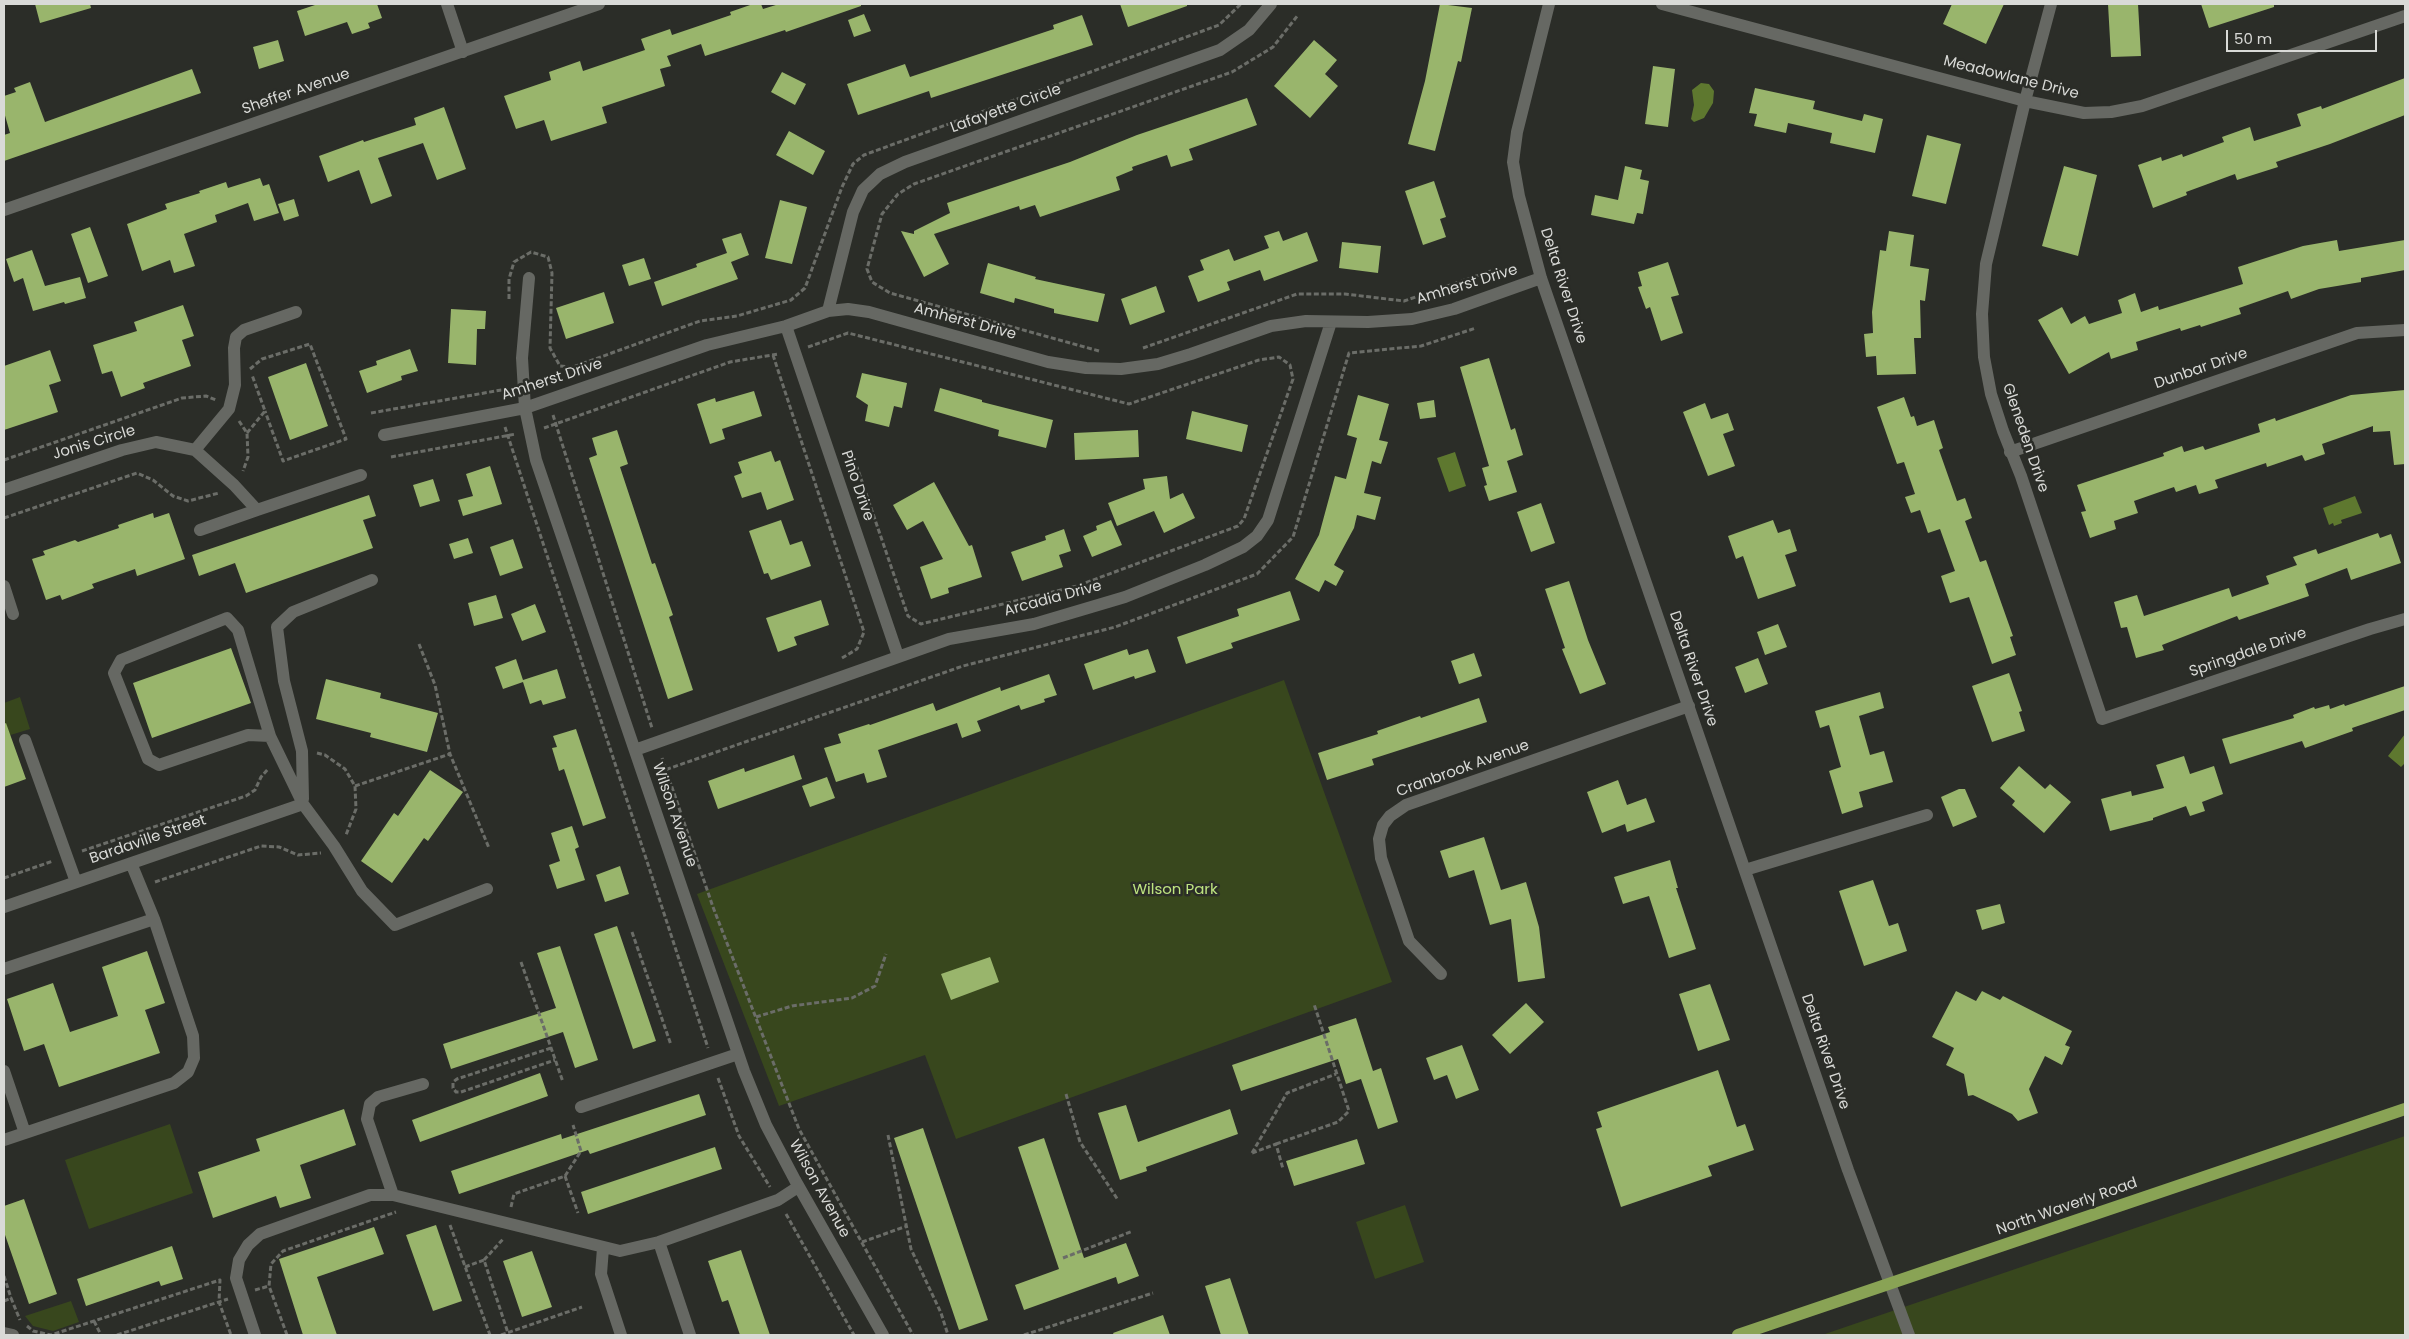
<!DOCTYPE html>
<html>
<head>
<meta charset="utf-8">
<style>
  body { margin:0 }
  #map { position:relative; width:2409px; height:1339px; overflow:hidden; background:#2b2d28; font-family:Poppins,sans-serif }
  canvas { display:block }
  .frame { position:absolute; inset:0; border:5px solid #d9dad7; pointer-events:none }
  .scale { position:absolute; left:2226px; top:30px; width:151px; height:22px; box-sizing:border-box; border:2px solid #d9dad7; border-top:0; padding-left:6px; font-size:15px; line-height:18px; white-space:nowrap; color:#d9dad7; -webkit-text-stroke:4px #2b2d28; paint-order:stroke }
</style>
</head>
<body>
<div id="map">
<canvas width="2409" height="1339"></canvas>
<div class="frame"></div>
<div class="scale">50 m</div>
</div>
<script>
const c = document.querySelector('canvas').getContext('2d');
c.lineJoin = 'round';
function fill(path, color) {
  c.fillStyle = color;
  c.fill(path, 'evenodd');
}
function toPath(rows) {
  const path = new Path2D();
  for (const r of rows) {
    path.moveTo(r[0], r[1]);
    for (let i = 2; i < r.length; i += 2) path.lineTo(r[i], r[i + 1]);
  }
  return path;
}
function stroke(path, color, width, dash) {
  c.strokeStyle = color;
  c.lineWidth = width;
  c.lineCap = dash ? 'butt' : 'round';
  c.setLineDash(dash || []);
  c.stroke(path);
}
function drawText(font, color, halo, rows, align = 'center') {
  c.font = font + ' Poppins,sans-serif';
  c.lineWidth = 5;
  c.setLineDash([]);
  c.textBaseline = 'middle';
  c.strokeStyle = halo;
  c.fillStyle = color;
  for (const [text, x, y, turn = 0] of rows) {
    c.save();
    c.translate(x, y);
    c.rotate((+turn || 0) * Math.PI / 180);
    c.textAlign = isNaN(turn) ? turn : align;
    if (halo) c.strokeText(text, 0, 0);
    c.fillText(text, 0, 0);
    c.restore();
  }
}
fill(toPath([
  [1284,680,1392,982,956,1139,925,1055,779,1106,697,894],
  [20,697,30,729,4,737,4,703],
  [170,1124,193,1193,89,1229,65,1160],
  [2405,1136,2405,1335,1822,1335],
  [1405,1205,1424,1262,1375,1279,1356,1222],
  [71,1301,79,1322,53,1331,33,1326,25,1316]
]), '#38471d');
fill(toPath([
  [1701,83,1709,84,1714,91,1713,103,1704,118,1694,122,1691,119,1694,105,1692,90],
  [1455,452,1466,486,1449,492,1437,458],
  [2355,496,2362,513,2341,520,2342,523,2334,526,2333,523,2329,525,2323,508],
  [2405,734,2405,763,2401,767,2388,756]
]), '#5e782f');
fill(toPath([
  [35,4,90,4,91,8,40,23],
  [318,4,377,4,382,18,368,23,370,28,352,34,347,22,305,36,297,11],
  [753,4,761,4,763,9,779,4,861,4,861,6,786,32,785,30,705,56,701,44,667,56,671,66,660,69,665,86,602,107,607,123,551,141,544,120,516,129,504,96,551,80,549,72,580,61,583,71,645,50,641,39,670,29,672,35,731,15,730,12],
  [1120,4,1187,4,1187,6,1128,27],
  [1440,4,1472,8,1461,62,1458,61,1435,151,1408,144,1425,81],
  [1952,4,2004,4,1986,44,1943,24],
  [2108,4,2138,4,2141,56,2111,57],
  [2201,4,2274,4,2274,7,2209,28],
  [864,14,871,31,854,37,848,20],
  [1082,15,1093,45,931,98,929,91,858,115,847,84,905,64,910,77,1054,29,1053,25],
  [278,40,284,61,259,69,253,47],
  [1314,40,1337,60,1325,74,1338,86,1310,118,1274,86],
  [1653,66,1675,69,1668,127,1645,124],
  [192,69,201,93,4,161,4,135,10,133,4,112,4,96,16,92,14,88,30,82,45,122],
  [782,72,806,84,795,105,771,92],
  [2405,78,2405,115,2330,144,2276,162,2278,167,2237,180,2235,174,2186,192,2187,195,2153,208,2138,165,2161,157,2162,161,2182,154,2183,157,2224,142,2222,137,2250,127,2254,141,2301,126,2297,114,2321,106,2322,109],
  [1755,88,1815,101,1813,109,1862,121,1864,114,1883,119,1875,153,1830,143,1832,133,1788,123,1786,133,1754,126,1757,114,1749,113],
  [1247,98,1257,125,1189,149,1193,160,1171,167,1167,155,1132,167,1133,170,1116,177,1120,190,1040,217,1035,205,1020,210,1019,206,934,234,949,264,924,277,901,231,914,234,914,231,950,213,947,203,1070,162,1137,135],
  [444,107,466,169,437,180,423,143,378,158,392,196,371,204,359,170,328,182,319,156,363,140,364,142,416,125,414,118],
  [789,131,825,151,813,175,776,155],
  [1927,135,1961,144,1946,204,1912,196],
  [1625,166,1642,170,1640,179,1649,181,1643,214,1637,213,1634,224,1591,215,1595,195,1618,200],
  [2064,166,2097,175,2078,256,2042,246],
  [260,178,263,186,269,184,279,213,254,221,248,203,215,215,217,222,184,234,195,266,174,273,170,260,142,271,127,224,167,209,165,204,200,193,199,191,226,182,228,188],
  [1434,181,1446,217,1440,219,1446,237,1423,245,1405,191],
  [294,199,299,216,284,221,278,204],
  [780,200,807,207,792,264,765,258],
  [90,227,108,276,88,283,71,234],
  [1279,231,1283,241,1307,232,1318,261,1264,281,1260,270,1227,282,1230,290,1198,302,1188,276,1204,270,1200,260,1229,249,1234,261,1269,248,1264,236],
  [1889,231,1914,235,1910,266,1929,269,1925,301,1920,300,1921,338,1914,338,1916,374,1877,375,1876,356,1866,357,1864,334,1873,333,1872,312,1880,250,1886,251],
  [741,233,749,255,731,262,738,279,662,306,654,282,697,267,696,264,727,253,722,239],
  [2337,240,2339,251,2405,240,2405,270,2361,278,2361,282,2319,289,2291,299,2288,291,2239,308,2241,314,2201,327,2200,325,2181,331,2180,328,2136,342,2138,350,2111,359,2109,352,2069,374,2038,320,2062,307,2071,324,2085,316,2089,324,2122,313,2118,300,2135,293,2141,312,2158,306,2159,310,2243,284,2238,267,2303,246],
  [1342,242,1381,246,1378,273,1339,268],
  [32,250,45,286,80,277,86,298,65,304,64,302,33,311,23,278,14,282,6,259],
  [644,258,651,279,629,286,622,265],
  [1668,262,1679,295,1671,297,1683,333,1661,341,1650,307,1646,309,1638,287,1642,286,1638,272],
  [988,263,1036,277,1035,279,1105,294,1098,322,1054,313,1054,309,1015,298,1014,303,980,293],
  [1156,286,1165,312,1130,325,1121,299],
  [604,292,614,323,566,339,556,308],
  [183,305,194,336,182,340,191,366,143,383,145,388,121,397,112,371,102,374,93,345,137,331,134,322],
  [451,309,486,311,485,329,477,329,476,365,448,363],
  [410,349,418,371,401,376,402,380,367,393,359,371,377,365,376,361],
  [50,350,61,381,49,385,58,412,4,430,4,366],
  [1489,358,1511,430,1515,428,1523,455,1507,461,1517,492,1489,501,1484,486,1487,485,1482,468,1489,466,1460,367],
  [306,363,328,426,290,440,268,377],
  [862,373,907,383,902,408,894,406,889,427,865,421,868,405,856,397],
  [940,388,982,400,982,402,1053,420,1046,448,998,436,999,430,934,411],
  [2405,390,2405,464,2394,465,2390,431,2373,432,2373,426,2322,444,2325,454,2305,461,2302,455,2267,467,2266,463,2215,480,2218,488,2199,494,2196,485,2176,492,2174,487,2134,501,2138,513,2114,521,2116,529,2090,538,2081,512,2086,511,2077,485,2164,456,2163,453,2182,446,2184,452,2203,446,2205,450,2260,432,2258,424,2275,418,2276,421,2351,395],
  [754,391,762,416,722,429,725,439,710,444,697,404,715,398,716,402],
  [1358,395,1389,404,1379,440,1388,442,1381,464,1372,461,1364,493,1381,497,1375,520,1357,515,1354,528,1334,565,1344,571,1336,586,1325,580,1319,592,1295,579,1319,535,1335,476,1346,479,1357,438,1347,435],
  [1904,397,1911,417,1914,416,1917,426,1934,420,1943,448,1939,450,1957,501,1965,498,1972,518,1965,521,1980,562,1986,560,2013,636,2010,637,2016,655,1992,664,1969,597,1950,603,1941,576,1955,571,1940,529,1928,533,1920,510,1911,513,1905,497,1915,494,1904,462,1897,464,1877,407],
  [1434,400,1436,417,1420,419,1417,403],
  [1705,403,1711,419,1728,413,1734,430,1723,434,1735,466,1708,476,1683,412],
  [1192,411,1248,425,1242,452,1186,439],
  [617,430,628,464,620,467,652,564,655,563,673,615,669,617,693,690,668,699,589,458,597,455,592,438],
  [1138,430,1139,457,1075,460,1074,433],
  [771,451,775,462,780,460,794,500,767,510,761,492,742,498,734,476,742,473,738,462],
  [490,466,502,504,463,516,458,500,473,496,466,474],
  [1167,476,1170,499,1183,493,1195,518,1164,533,1154,511,1117,526,1108,503,1145,489,1143,479],
  [433,479,440,501,420,507,413,485],
  [934,482,969,546,972,545,982,577,948,588,949,593,931,599,920,567,943,559,923,521,907,530,893,505],
  [369,495,376,516,363,520,373,548,246,593,235,563,199,576,192,555],
  [1541,503,1555,543,1531,552,1517,512],
  [153,513,154,518,169,513,185,559,137,576,135,569,92,584,94,588,62,600,60,595,46,600,32,559,45,555,43,551,75,540,78,542,119,528,118,525],
  [781,520,790,545,802,541,811,566,771,580,768,573,764,574,749,531],
  [1111,520,1122,545,1092,557,1083,536,1097,530,1096,526],
  [1773,520,1778,533,1790,529,1797,551,1785,555,1796,586,1758,599,1743,556,1736,559,1728,536],
  [1064,529,1071,551,1059,555,1063,567,1022,581,1011,552,1046,540,1045,536],
  [2378,533,2380,538,2391,534,2401,563,2351,580,2347,568,2305,584,2309,596,2239,620,2237,616,2162,645,2164,650,2136,658,2127,627,2121,628,2114,602,2137,595,2144,616,2229,588,2232,597,2269,584,2266,576,2297,565,2293,557,2316,549,2318,554],
  [468,538,473,553,454,559,449,544],
  [513,539,523,568,500,576,490,547],
  [1569,581,1588,640,1606,684,1580,694,1562,649,1565,648,1545,589],
  [1290,591,1300,620,1231,643,1233,648,1186,664,1177,637,1239,616,1237,609],
  [496,595,503,618,474,626,468,603],
  [821,600,829,625,794,637,797,645,778,652,766,618],
  [535,604,546,632,522,641,511,614],
  [1778,624,1787,647,1765,655,1757,632],
  [231,648,251,703,152,738,133,683],
  [1127,649,1129,655,1148,649,1156,672,1135,679,1134,676,1093,690,1084,664],
  [1474,653,1482,676,1459,684,1451,661],
  [1758,658,1768,684,1745,693,1735,667],
  [516,659,523,680,557,669,566,698,543,705,541,700,530,704,523,682,503,689,495,667],
  [2009,673,2022,711,2019,712,2025,731,1992,742,1972,686],
  [1049,674,1057,695,1044,699,1045,702,1021,710,1019,705,977,721,981,731,962,738,957,723,878,750,887,777,867,783,864,773,836,782,824,748,841,743,838,734,869,724,870,725,933,703,936,711,1000,687,1001,691],
  [326,679,381,693,380,698,438,713,427,752,370,737,371,733,316,719],
  [2405,686,2405,710,2352,728,2353,731,2305,748,2302,741,2230,764,2222,739,2294,718,2293,715,2314,707,2315,709,2329,705,2330,709,2344,704,2345,706],
  [1880,692,1884,708,1859,716,1870,755,1884,751,1893,782,1859,792,1863,807,1842,814,1829,771,1841,767,1829,725,1820,728,1815,711],
  [1479,698,1487,722,1372,759,1374,765,1327,780,1318,753,1378,734,1377,731,1420,716,1421,718],
  [6,723,26,779,4,787,4,724],
  [576,729,606,818,583,826,564,769,559,771,552,748,557,747,553,736],
  [794,755,802,779,718,809,708,781,744,768,745,772],
  [2184,756,2190,774,2214,766,2223,794,2202,802,2205,811,2190,816,2186,806,2153,818,2153,820,2110,831,2101,799,2131,791,2132,796,2164,788,2156,765],
  [2019,766,2045,789,2050,784,2071,802,2044,833,2012,805,2015,801,2000,788],
  [430,770,463,792,428,841,424,838,392,883,361,861,394,813,398,816],
  [827,777,835,798,810,807,802,786],
  [1618,780,1627,805,1646,798,1655,822,1627,832,1625,824,1602,833,1587,792],
  [1959,789,1965,789,1977,817,1953,827,1941,797],
  [572,826,579,847,575,849,585,880,557,889,549,865,560,861,551,833],
  [1484,837,1501,890,1526,882,1539,927,1545,978,1518,982,1511,919,1490,925,1474,870,1449,878,1440,851],
  [1670,860,1678,888,1676,888,1696,949,1669,958,1649,896,1623,904,1614,877],
  [620,866,629,894,605,902,596,875],
  [1873,880,1889,926,1898,923,1907,951,1864,966,1839,891],
  [2000,904,2005,923,1982,930,1976,910],
  [617,926,656,1041,633,1049,594,934],
  [560,946,598,1060,575,1068,563,1032,451,1069,443,1044,556,1008,537,953],
  [147,951,165,1003,145,1010,160,1053,59,1087,44,1044,24,1051,7,999,53,983,70,1032,118,1016,102,967],
  [990,957,999,982,951,1000,941,974],
  [1710,984,1730,1040,1698,1051,1679,994],
  [1956,991,1976,1001,1982,991,2000,1000,2003,996,2072,1031,2065,1045,2070,1047,2062,1065,2045,1056,2029,1089,2038,1113,2018,1121,2012,1114,1973,1095,1968,1096,1964,1074,1946,1065,1954,1048,1932,1037],
  [1526,1003,1544,1022,1510,1054,1492,1035],
  [1356,1018,1373,1071,1381,1068,1398,1122,1378,1129,1361,1079,1346,1084,1338,1059,1241,1091,1232,1065,1330,1032,1328,1027],
  [1462,1045,1479,1090,1456,1099,1447,1075,1434,1080,1426,1058],
  [1718,1070,1737,1127,1745,1124,1754,1150,1708,1166,1712,1176,1621,1207,1596,1129,1602,1127,1597,1112],
  [540,1073,548,1096,420,1142,412,1120],
  [699,1094,706,1115,590,1154,588,1150,459,1194,451,1171,561,1134,562,1139],
  [1126,1105,1138,1142,1230,1109,1238,1134,1146,1167,1147,1171,1120,1180,1098,1113],
  [344,1109,356,1145,300,1165,311,1198,280,1208,276,1196,213,1218,198,1172,260,1151,256,1139],
  [923,1128,988,1320,959,1330,894,1138],
  [1044,1138,1084,1258,1126,1243,1139,1276,1118,1284,1116,1277,1024,1310,1015,1285,1059,1269,1018,1147],
  [1357,1139,1365,1164,1294,1186,1286,1161],
  [715,1147,722,1169,588,1214,581,1192],
  [24,1199,57,1294,29,1304,4,1232,4,1206],
  [436,1225,462,1301,433,1311,406,1235],
  [374,1227,384,1254,317,1277,337,1335,303,1335,279,1259],
  [172,1246,183,1279,161,1286,159,1281,86,1306,77,1279],
  [741,1250,770,1335,740,1335,728,1300,722,1302,708,1261],
  [532,1251,552,1307,522,1317,503,1261],
  [1230,1278,1249,1335,1221,1335,1205,1286],
  [1163,1315,1170,1335,1114,1335,1113,1333]
]), '#99b56c');
stroke(toPath([
  [509,299,509,279,514,262,531,252,548,257,552,273,550,348,560,366,573,367,700,321,737,316,791,300,805,288,842,187,853,164,864,155,1219,25,1241,4],
  [808,347,848,333,1129,404,1259,360,1279,357,1290,365,1293,379,1244,519,1238,526,1077,586,921,624,908,616,857,467],
  [1143,348,1297,294,1345,294,1404,301,1491,271],
  [1099,351,890,293,872,282,867,269,882,214,898,194,914,184,1232,72,1273,47,1298,15],
  [773,355,864,632,857,649,842,658],
  [250,369,262,359,310,344,346,439,283,461,265,411],
  [371,413,507,389],
  [553,415,652,728],
  [239,421,247,433,248,457,243,471],
  [505,427,708,1048],
  [544,428,730,362,778,354],
  [247,433,265,411,252,375],
  [391,457,516,434],
  [4,460,182,398,206,396,216,400],
  [4,518,137,473,153,480,173,496,188,501,219,493],
  [419,644,435,685,450,754,489,848],
  [317,753,325,755,345,769,355,786,356,809,346,835],
  [662,758,713,907,799,1129,913,1335],
  [659,772,963,666,1115,627,1257,574,1293,537,1349,353,1421,346,1476,328],
  [355,786,450,754],
  [82,851,246,796,255,790,261,777,268,769],
  [4,878,53,861],
  [155,882,261,846,279,847,298,855,321,853],
  [632,932,671,1045],
  [521,962,563,1082],
  [756,1017,792,1006,852,998,875,986,886,954],
  [551,1048,457,1079,453,1082,453,1088,456,1092,461,1092,555,1060],
  [718,1078,739,1136,770,1187],
  [1066,1094,1080,1142,1118,1200],
  [888,1135,911,1249,941,1313,948,1335],
  [1276,1144,1338,1122,1349,1111,1314,1004],
  [1252,1153,1287,1093,1336,1074],
  [1252,1153,1276,1144,1283,1169],
  [565,1176,578,1213],
  [511,1207,514,1194,565,1176,581,1151,573,1125],
  [786,1214,854,1335],
  [450,1225,490,1335],
  [862,1242,907,1226],
  [1063,1258,1133,1231],
  [484,1260,504,1238],
  [465,1267,484,1260,508,1333],
  [4,1276,11,1298],
  [255,1290,269,1286],
  [4,1301,11,1298,20,1320],
  [94,1321,101,1335],
  [27,1326,33,1331,51,1335,220,1280,219,1302,231,1335],
  [117,1335,228,1299],
  [287,1335,269,1286,271,1264,283,1251,396,1212],
  [501,1335,582,1307],
  [1024,1335,1153,1293]
]), '#6b6d68', 3, [5, 2.5]);
stroke(toPath([
  [447,4,463,52],
  [1549,4,1517,132,1513,162,1519,196,1541,278,1848,1170,1909,1335],
  [1662,4,2025,101,2084,113,2111,112,2142,106,2405,16],
  [2051,4,2025,101,1986,264,1982,314,1984,357,1991,394,2003,431,2021,476,2102,719,2370,629,2405,619],
  [4,210,599,4],
  [529,278,522,358,525,408,536,460,744,1071,766,1125,795,1180,883,1335],
  [828,311,853,212,863,190,880,174,905,162,1220,50,1249,30,1271,4],
  [786,326,898,656],
  [384,435,525,408,707,345,786,326,828,311,848,309,869,312,1048,362,1086,368,1121,369,1158,364,1191,354,1271,326,1306,321,1368,322,1412,319,1454,309,1541,278],
  [195,450,229,409,235,385,234,348,236,337,244,330,296,312],
  [2010,452,2357,333,2405,330],
  [4,490,122,450,156,442,195,450,234,485,257,510,361,475],
  [200,530,257,510],
  [4,586,13,614],
  [270,736,238,630,227,618,121,660,114,673,148,759,159,765,248,735,270,736,303,804,334,846,362,891,395,925,487,889],
  [25,740,76,882],
  [635,750,949,639,1034,624,1125,597,1205,565,1243,547,1257,536,1268,520,1331,322],
  [303,799,302,751,284,681,277,627,293,612,372,580],
  [1745,870,1927,815],
  [4,907,303,804],
  [4,969,154,919],
  [1441,974,1409,941,1381,858,1379,839,1383,825,1390,816,1406,805,1689,706],
  [4,1071,25,1133],
  [581,1107,738,1054],
  [4,1140,174,1083,188,1072,194,1058,193,1036,154,919,131,863],
  [393,1195,367,1119,370,1104,378,1097,423,1084],
  [659,1242,690,1335],
  [603,1248,601,1274,621,1335],
  [4,1333,13,1335],
  [255,1335,236,1278,239,1260,248,1245,260,1234,370,1195,393,1195,620,1251,659,1242,778,1200,798,1187]
]), '#666863', 12);
stroke(toPath([
  [1738,1335,2405,1109]
]), '#89a355', 12);
drawText('15px', '#d9dad7', '#2b2d28', [
  ["Meadowlane Drive",2011,78,14],
  ["Sheffer Avenue",296,92,-19],
  ["Lafayette Circle",1006,109,-20],
  ["Amherst Drive",1467,285,-17],
  ["Delta River Drive",1563,286,72],
  ["Amherst Drive",965,322,15],
  ["Dunbar Drive",2201,369,-19],
  ["Amherst Drive",552,380,-18],
  ["Gleneden Drive",2025,438,71],
  ["Jonis Circle",94,443,-17],
  ["Pino Drive",857,486,71],
  ["Arcadia Drive",1053,599,-15],
  ["Springdale Drive",2248,653,-19],
  ["Delta River Drive",1693,669,71],
  ["Cranbrook Avenue",1463,769,-20],
  ["Wilson Avenue",674,815,71],
  ["Bardaville Street",148,840,-19],
  ["Delta River Drive",1825,1052,71],
  ["Wilson Avenue",819,1189,61],
  ["North Waverly Road",2067,1207,-19]
]);
drawText('15px', '#bee480', '#2b2d28', [
  ["Wilson Park",1175,890]
]);
</script>
</body>
</html>
